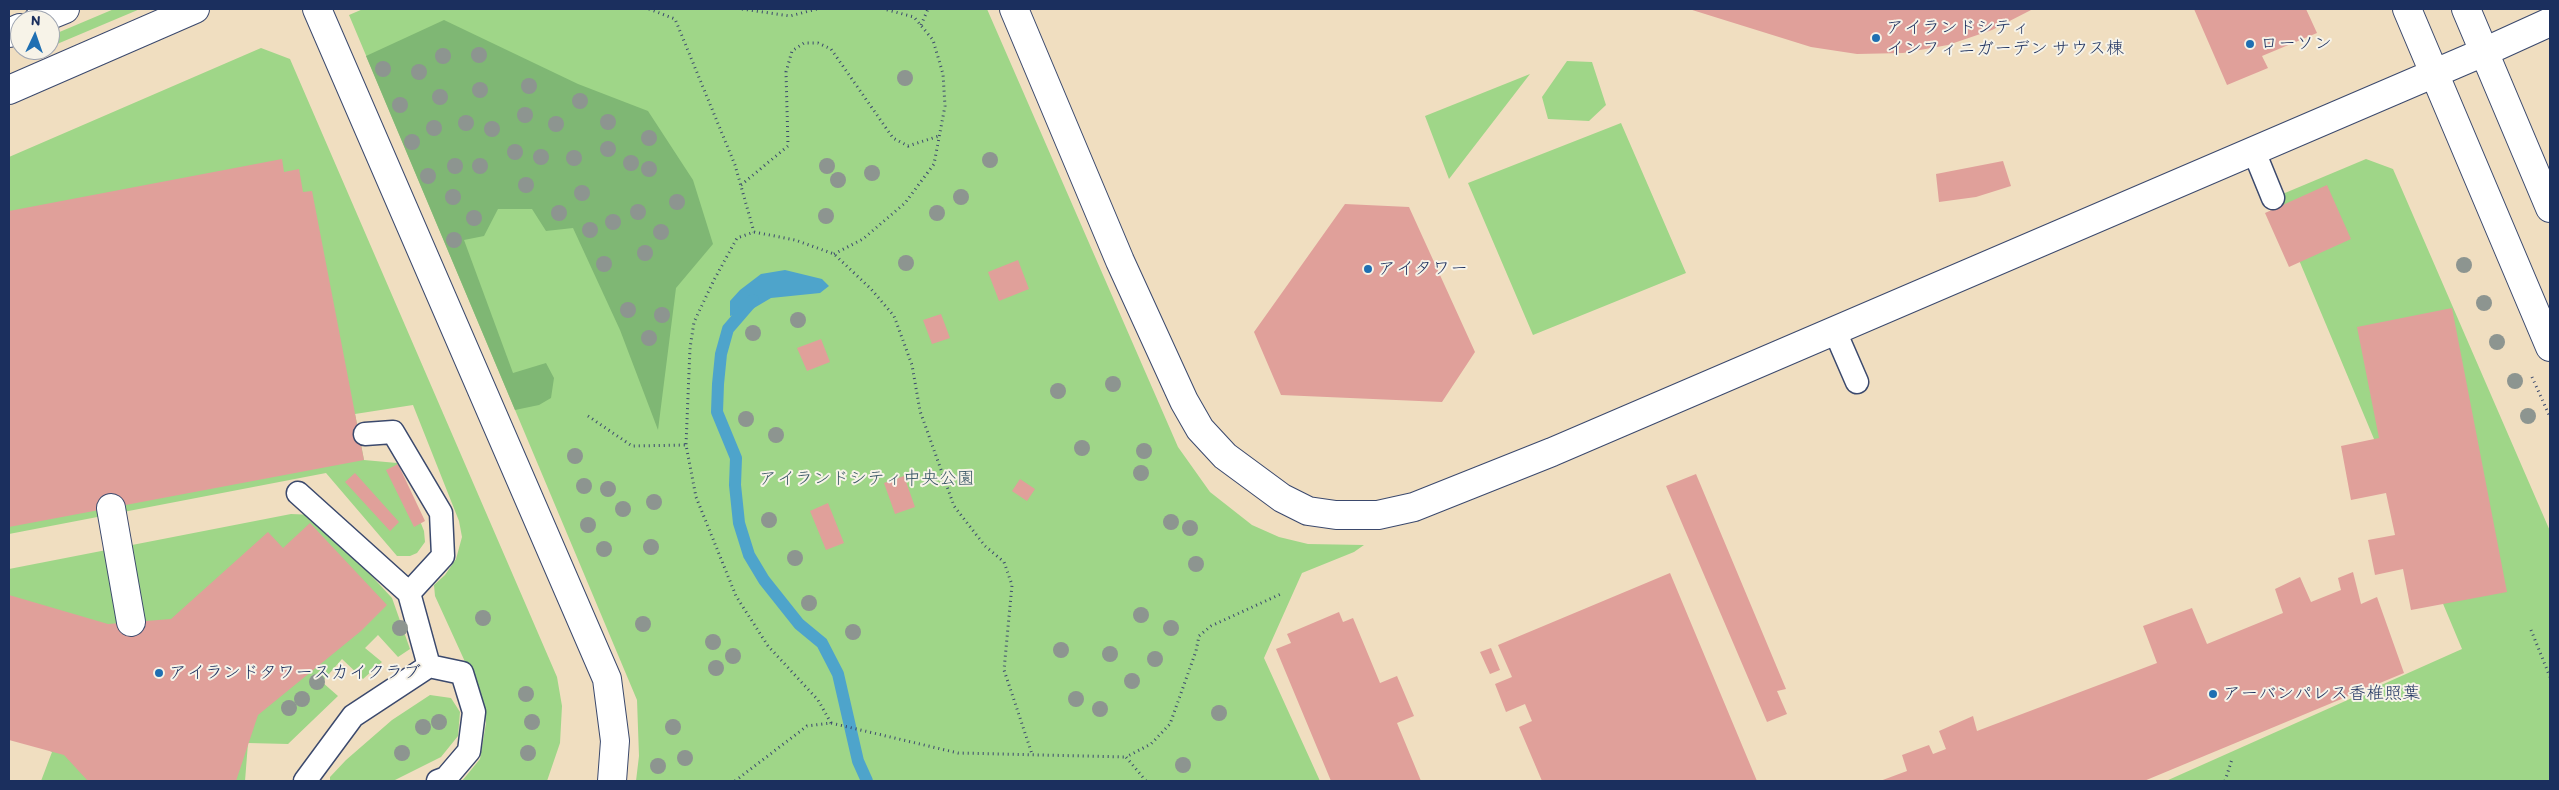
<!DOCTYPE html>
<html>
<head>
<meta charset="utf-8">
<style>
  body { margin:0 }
  #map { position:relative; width:2559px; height:790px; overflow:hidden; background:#f0dec0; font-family:Itim,sans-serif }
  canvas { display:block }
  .frame { position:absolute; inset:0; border:10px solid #1b2f5e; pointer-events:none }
  .north { position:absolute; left:10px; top:10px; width:50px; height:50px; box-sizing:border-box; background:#f7f3e8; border:1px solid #9fa5b1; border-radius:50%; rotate:3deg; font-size:14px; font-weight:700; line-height:20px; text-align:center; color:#1b2f5e }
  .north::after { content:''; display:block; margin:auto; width:18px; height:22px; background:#1f6fb2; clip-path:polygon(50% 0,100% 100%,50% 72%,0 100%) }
</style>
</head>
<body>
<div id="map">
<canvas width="2559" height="790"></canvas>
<div class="frame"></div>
<div class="north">N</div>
</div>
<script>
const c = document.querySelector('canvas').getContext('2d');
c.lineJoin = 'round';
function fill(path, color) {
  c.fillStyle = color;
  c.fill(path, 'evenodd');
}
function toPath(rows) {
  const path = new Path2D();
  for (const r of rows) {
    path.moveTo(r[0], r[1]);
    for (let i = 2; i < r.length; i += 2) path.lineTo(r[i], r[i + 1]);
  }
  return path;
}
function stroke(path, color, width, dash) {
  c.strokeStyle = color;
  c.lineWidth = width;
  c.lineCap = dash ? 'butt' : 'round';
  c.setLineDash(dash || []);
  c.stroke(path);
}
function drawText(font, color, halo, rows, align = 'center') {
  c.font = font + ' Itim,"Klee One",sans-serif';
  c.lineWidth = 4;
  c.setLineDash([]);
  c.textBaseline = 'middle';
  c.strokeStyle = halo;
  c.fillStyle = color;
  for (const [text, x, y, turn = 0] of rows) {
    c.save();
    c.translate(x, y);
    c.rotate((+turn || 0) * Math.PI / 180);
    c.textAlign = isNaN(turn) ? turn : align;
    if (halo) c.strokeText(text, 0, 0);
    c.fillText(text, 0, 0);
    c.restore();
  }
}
fill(toPath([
  [114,9,140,9,50,47,50,36],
  [363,9,987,9,1178,447,1210,492,1252,525,1279,537,1308,544,1364,545,1354,552,1302,573,1264,658,1320,781,636,781,639,756,637,700,349,15],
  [261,48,290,59,557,677,562,706,560,743,547,781,462,781,480,759,486,723,482,699,435,596,434,585,445,575,456,559,462,537,459,521,413,405,355,414,364,460,397,463,424,531,425,542,417,553,410,556,397,556,326,473,9,534,9,157],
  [1567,61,1592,62,1606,105,1589,121,1548,119,1542,97],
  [1530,74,1449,179,1425,116],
  [1621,123,1686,273,1533,335,1468,183],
  [2366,159,2393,169,2550,531,2550,781,2166,781,2462,649,2273,198],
  [291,514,315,515,392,598,410,649,398,657,378,635,365,648,382,662,363,679,342,659,322,682,338,696,288,744,248,743,245,781,41,781,52,752,9,730,9,569],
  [430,695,451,698,460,712,458,736,441,757,393,781,330,781,330,777,346,760,392,720]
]), '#9fd688');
fill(toPath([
  [444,20,578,84,648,111,693,180,713,244,676,288,658,430,620,330,573,228,546,231,532,209,498,209,484,236,464,240,513,373,546,363,554,378,551,398,539,405,515,410,366,56]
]), '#7fb774');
fill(toPath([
  [785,270,822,279,829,286,820,293,771,298,749,311,730,316,730,301,740,290,761,274]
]), '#4ea4cb');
stroke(toPath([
  [753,300,728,329,721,354,718,384,717,412,736,458,735,485,739,523,749,555,764,580,799,624,822,643,838,674,858,761,867,781]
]), '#4ea4cb', 12);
fill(toPath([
  [1689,9,2033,9,1992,30,1948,45,1903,53,1857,54,1811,47],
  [2194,9,2306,9,2317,33,2262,56,2268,68,2227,85],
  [282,159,284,172,299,169,303,192,312,191,364,460,9,527,9,211],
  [2003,161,2011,186,1976,197,1939,202,1936,174],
  [2327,185,2351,239,2289,267,2265,213],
  [1345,204,1409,207,1475,352,1442,402,1281,395,1254,332],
  [1018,260,1029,289,999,301,988,272],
  [2452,308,2507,592,2411,610,2403,569,2375,575,2368,540,2395,535,2386,493,2351,500,2341,446,2379,438,2357,327],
  [941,314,950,338,932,344,923,320],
  [821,339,830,362,807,371,797,348],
  [398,464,425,521,414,527,386,470],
  [355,473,399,522,390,531,345,482],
  [1696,474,1786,689,1777,691,1787,714,1767,722,1666,486],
  [904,476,915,507,895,514,884,483],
  [1020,479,1035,489,1027,501,1012,491],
  [828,503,844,543,826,550,810,511],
  [310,523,387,605,361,631,258,715,236,781,88,781,64,755,9,740,9,595,108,624,171,619,268,532,283,548],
  [2353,572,2361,604,2377,597,2404,673,2144,781,1880,781,1907,771,1902,755,1929,745,1933,754,1946,749,1939,731,1973,716,1977,731,2157,663,2143,626,2192,608,2207,644,2283,613,2275,589,2300,577,2311,602,2341,590,2338,578],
  [1670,573,1757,781,1542,781,1519,727,1532,721,1525,704,1506,712,1495,684,1512,677,1498,645],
  [1339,612,1343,622,1353,618,1380,683,1397,676,1414,716,1397,723,1421,781,1331,781,1276,649,1291,643,1287,634],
  [1491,648,1500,670,1490,674,1480,652]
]), '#e0a09a');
const lane = toPath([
  [2253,149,2273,198],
  [1834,329,1857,382],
  [365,434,393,432,441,513,443,556,409,593],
  [298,493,409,593,429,666],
  [305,781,353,716,429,666,462,673,474,712,469,751,446,778,438,781]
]);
const street = toPath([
  [2484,52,2550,22],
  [111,508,131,622]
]);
const secondary = toPath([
  [317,9,607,679,615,741,612,781],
  [1014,9,1120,261,1184,401,1200,429,1225,456,1282,498,1308,511,1336,515,1378,515,1414,507,1552,452,2484,52],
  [2407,9,2550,347],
  [2466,9,2550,208],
  [38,20,65,9],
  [9,33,20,28],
  [9,90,195,9]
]);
stroke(lane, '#3b496d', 25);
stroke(street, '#3b496d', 30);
stroke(secondary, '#3b496d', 30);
stroke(toPath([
  [649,9,675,19,735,165,754,232],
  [742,9,790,16,817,9],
  [921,25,928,9],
  [741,185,788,146,786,72,792,51,804,43,818,43,831,49,893,138,908,146,939,136],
  [834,254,863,239,905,203,934,164,945,106,943,74,933,40,914,17,884,9],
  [2532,377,2550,417],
  [588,416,632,446,686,445],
  [2531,630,2550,677],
  [831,723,818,700,768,646,736,596,696,497,686,445,690,348,694,322,714,280,737,238,754,232,795,240,834,254,871,289,894,316,912,365,920,411,954,506,985,546,1004,562,1012,585,1004,670,1032,754],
  [735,781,807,726,831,723,958,753,1126,757],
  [1146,781,1126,757,1151,744,1170,724,1196,651,1199,636,1211,626,1283,593],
  [2225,781,2232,759]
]), '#3b496d', 3, [1, 4]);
stroke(lane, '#fff', 22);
stroke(street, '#fff', 28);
stroke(secondary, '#fff', 28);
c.fillStyle = '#8d9590';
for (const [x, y] of [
  [479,55],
  [443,56],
  [383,69],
  [419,72],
  [905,78],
  [529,86],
  [480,90],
  [440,97],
  [580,101],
  [400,105],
  [525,115],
  [608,122],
  [466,123],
  [556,124],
  [434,128],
  [492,129],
  [649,138],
  [412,142],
  [608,149],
  [515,152],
  [541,157],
  [574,158],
  [990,160],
  [631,163],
  [455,166],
  [480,166],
  [827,166],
  [649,169],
  [872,173],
  [428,176],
  [838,180],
  [526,185],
  [582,193],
  [453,197],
  [961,197],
  [677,202],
  [638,212],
  [559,213],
  [937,213],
  [826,216],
  [474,218],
  [613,222],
  [590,230],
  [661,232],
  [454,240],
  [645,253],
  [906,263],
  [604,264],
  [2464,265],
  [2484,303],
  [628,310],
  [662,315],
  [798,320],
  [753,333],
  [649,338],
  [2497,342],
  [2515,381],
  [1113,384],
  [1058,391],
  [2528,416],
  [746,419],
  [776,435],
  [1082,448],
  [1144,451],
  [575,456],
  [1141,473],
  [584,486],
  [608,489],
  [654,502],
  [623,509],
  [769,520],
  [1171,522],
  [588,525],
  [1190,528],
  [651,547],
  [604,549],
  [795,558],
  [1196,564],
  [809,603],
  [1141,615],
  [483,618],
  [643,624],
  [400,628],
  [1171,628],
  [853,632],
  [713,642],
  [1061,650],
  [1110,654],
  [733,656],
  [1155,659],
  [716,668],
  [1132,681],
  [317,682],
  [526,694],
  [302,699],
  [1076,699],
  [289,708],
  [1100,709],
  [1219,713],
  [439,722],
  [532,722],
  [423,727],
  [673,727],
  [402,753],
  [528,753],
  [685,758],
  [1183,765],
  [658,766]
]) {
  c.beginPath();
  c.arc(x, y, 8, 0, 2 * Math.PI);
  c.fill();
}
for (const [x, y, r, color] of [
  [1876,38,5,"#1f6fb2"],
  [2250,44,5,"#1f6fb2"],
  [1368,269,5,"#1f6fb2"],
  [159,673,5,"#1f6fb2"],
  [2213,694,5,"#1f6fb2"]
]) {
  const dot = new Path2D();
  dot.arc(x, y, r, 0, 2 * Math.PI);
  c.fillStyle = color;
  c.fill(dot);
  stroke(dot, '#f7f3e8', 2);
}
drawText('18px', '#1b2f5e', '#f7f3e8', [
  ["アイランドシティ",1886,28],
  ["インフィニガーデン サウス棟",1886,49],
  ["ローソン",2260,44],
  ["アイタワー",1378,269],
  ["アイランドタワースカイクラブ",169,673],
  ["アーバンパレス香椎照葉",2223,694]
], 'left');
drawText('18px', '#3c5968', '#f7f3e8', [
  ["アイランドシティ中央公園",867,479]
]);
</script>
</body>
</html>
